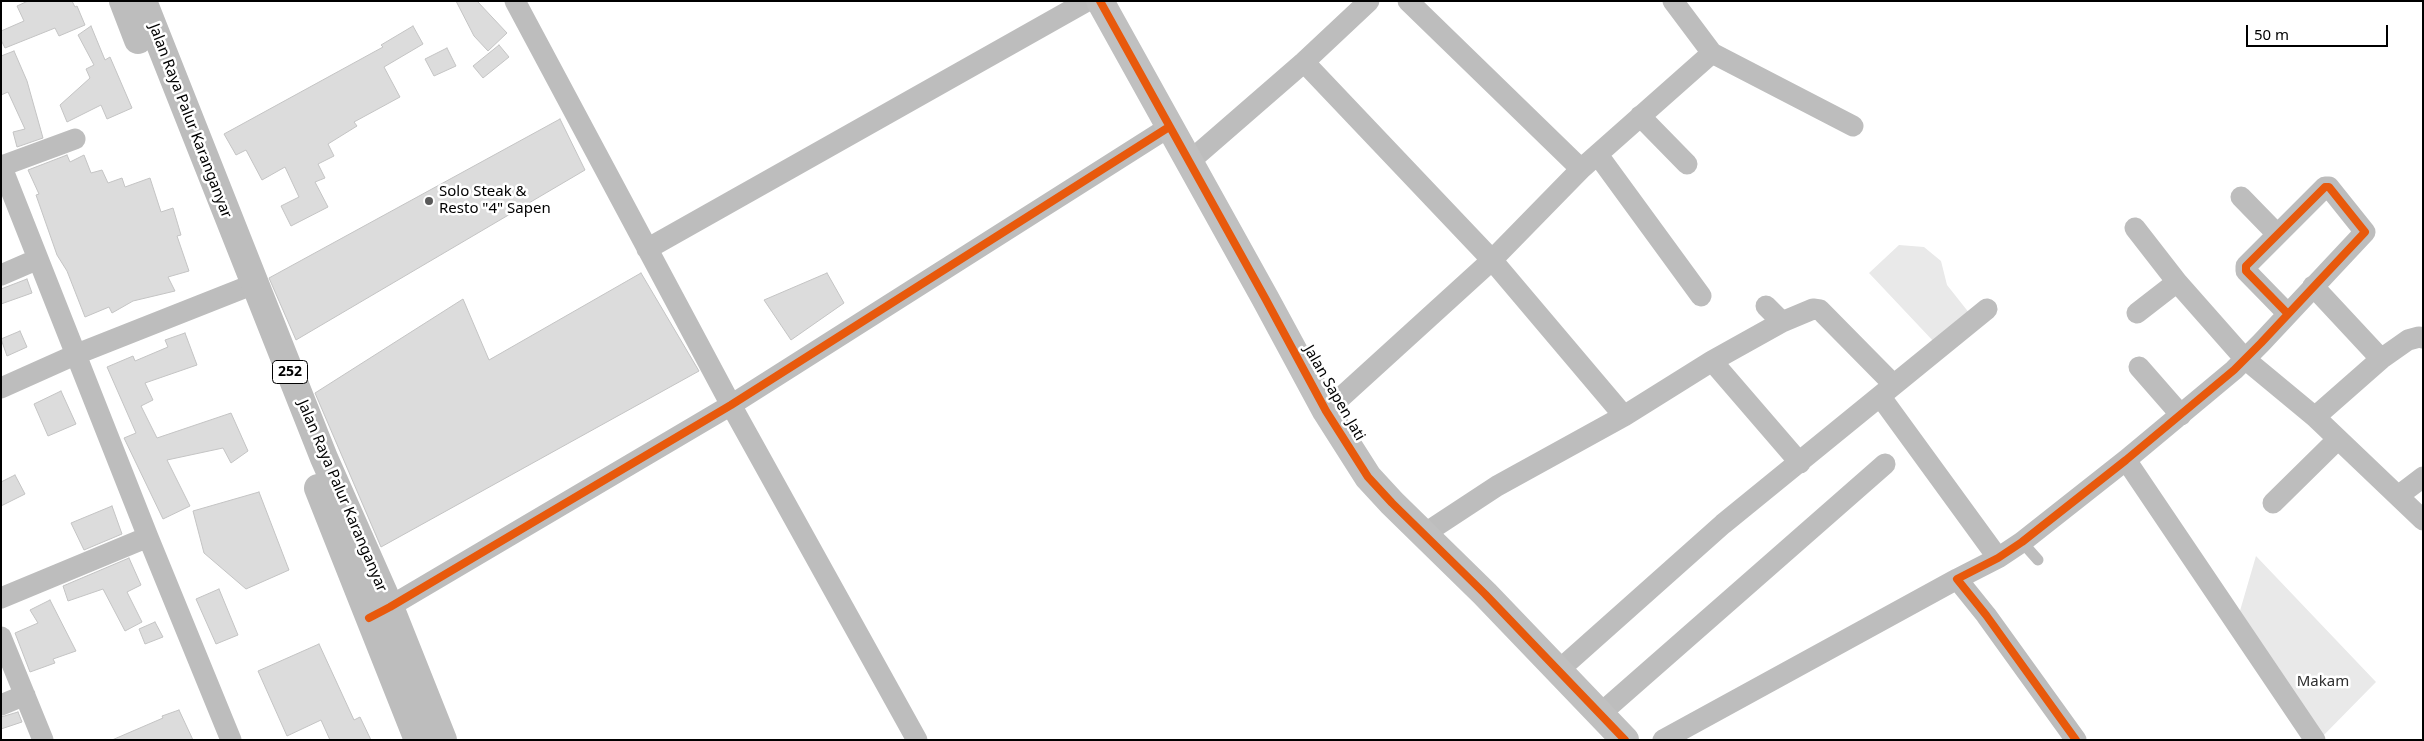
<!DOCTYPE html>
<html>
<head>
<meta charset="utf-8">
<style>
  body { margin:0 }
  #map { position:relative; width:2424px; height:741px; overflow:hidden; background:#fff; font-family:"Noto Sans",sans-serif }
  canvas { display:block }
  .frame { position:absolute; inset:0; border:2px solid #000; pointer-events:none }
  .scale { position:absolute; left:2246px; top:25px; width:142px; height:22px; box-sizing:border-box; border:2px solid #000; border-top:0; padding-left:6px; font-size:15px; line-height:18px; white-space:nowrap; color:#000; -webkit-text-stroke:4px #fff; paint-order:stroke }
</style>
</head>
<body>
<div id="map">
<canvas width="2424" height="741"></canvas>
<div class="frame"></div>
<div class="scale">50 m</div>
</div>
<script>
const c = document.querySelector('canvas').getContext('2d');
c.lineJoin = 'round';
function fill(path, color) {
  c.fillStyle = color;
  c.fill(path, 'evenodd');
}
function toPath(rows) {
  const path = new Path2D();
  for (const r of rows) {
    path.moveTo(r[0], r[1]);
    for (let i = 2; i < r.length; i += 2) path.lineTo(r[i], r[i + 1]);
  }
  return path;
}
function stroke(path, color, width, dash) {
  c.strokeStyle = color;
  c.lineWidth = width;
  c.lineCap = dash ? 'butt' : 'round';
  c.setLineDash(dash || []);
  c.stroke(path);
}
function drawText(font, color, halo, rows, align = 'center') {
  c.font = font + ' "Noto Sans",sans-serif';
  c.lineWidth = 5;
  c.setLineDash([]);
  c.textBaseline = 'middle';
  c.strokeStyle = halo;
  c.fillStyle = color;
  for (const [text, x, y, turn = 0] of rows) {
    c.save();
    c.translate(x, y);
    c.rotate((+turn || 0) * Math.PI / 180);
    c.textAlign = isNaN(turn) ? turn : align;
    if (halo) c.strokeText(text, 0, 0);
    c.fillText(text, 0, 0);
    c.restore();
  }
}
fill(toPath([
  [1899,245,1924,247,1941,261,1947,285,1970,314,1935,343,1869,273],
  [2256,556,2376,682,2319,740,2237,621]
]), '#e9e9e9');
const building = toPath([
  [28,1,72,1,75,7,77,6,85,25,59,36,55,28,5,48,1,40,1,31,24,21,17,6,28,1],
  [456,1,477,1,507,33,488,51,474,36,456,1],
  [91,26,105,60,110,57,132,108,107,119,101,105,67,122,60,105,90,78,86,69,94,65,78,35,91,26],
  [413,26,423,44,384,67,400,97,354,122,357,126,328,144,334,156,318,164,325,178,315,182,328,207,291,226,281,206,299,197,285,167,262,180,246,150,236,155,224,134,383,47,381,45,413,26],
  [499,45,509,57,483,78,473,66,499,45],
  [447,48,456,66,434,76,425,59,447,48],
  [14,51,27,81,43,138,17,147,13,132,25,129,8,92,1,95,1,56,14,51],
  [560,119,585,170,296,340,269,278,560,119],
  [67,155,70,162,84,155,91,173,102,170,108,183,122,178,125,187,150,178,161,212,173,208,181,235,177,236,189,271,168,277,175,291,133,301,112,313,109,307,85,317,67,271,57,255,36,195,39,194,28,170,67,155],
  [641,273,699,371,381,547,315,393,463,299,489,360,641,273],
  [827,273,844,303,791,340,764,300,827,273],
  [27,279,32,293,1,304,1,289,27,279],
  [20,331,27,347,7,356,1,339,20,331],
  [185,333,197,365,145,383,153,400,141,406,157,438,231,413,248,451,231,463,223,448,167,460,190,506,163,519,124,438,136,433,107,367,133,356,135,361,168,347,165,340,185,333],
  [61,391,76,424,48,436,34,404,61,391],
  [15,475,25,494,1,506,1,482,15,475],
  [259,492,289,570,246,589,204,553,193,511,259,492],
  [112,506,122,534,84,550,71,523,112,506],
  [129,558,141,585,127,592,142,622,125,631,103,589,68,601,63,586,129,558],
  [219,589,238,635,216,644,196,599,219,589],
  [50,600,76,651,53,659,55,663,30,672,15,633,38,623,30,610,50,600],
  [155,622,163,637,145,644,139,629,155,622],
  [319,644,354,720,360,717,371,740,330,740,321,720,287,736,258,671,319,644],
  [179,710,193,740,112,740,163,718,162,716,179,710],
  [18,712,22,722,1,729,1,717,18,712]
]);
fill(building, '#dcdcdc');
stroke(building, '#c4c4c4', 1);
stroke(toPath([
  [2022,542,2038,560]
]), '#bdbdbd', 11);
stroke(toPath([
  [515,1,731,405,917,740],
  [1408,1,1581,169],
  [1673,1,1712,53,1853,126],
  [1304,62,1492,260,1624,416],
  [1640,116,1687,164],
  [1598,155,1701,296],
  [1190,161,1304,62,1369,1],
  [1,165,148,537,231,740],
  [2,166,75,139],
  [2241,197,2277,234],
  [2135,228,2177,282,2245,359,2315,417,2423,520],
  [647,249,1087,1],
  [1,275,38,259],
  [2313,286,2381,359],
  [1766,306,1782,322],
  [2137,313,2177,282],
  [1712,361,1800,463],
  [2139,367,2181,415],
  [1,388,77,354,254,284],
  [1880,396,1998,558],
  [1326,411,1492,260,1581,169,1712,53],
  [2315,417,2381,359,2408,340,2419,337,2423,338],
  [2126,460,2315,740],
  [2398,496,2423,477],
  [2273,503,2338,439],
  [1424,534,1497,486,1624,416,1712,361,1782,322,1813,309,1820,310,1893,384],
  [1,598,148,537],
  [377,614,731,405,1169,127],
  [1,637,43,740],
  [1559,670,1723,524,1987,309],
  [1,705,25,695],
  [1600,714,1885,464],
  [1663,740,1957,579],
  [2076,740,1986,615,1957,579,1998,558,2022,542,2126,460,2234,370,2261,343,2365,232,2329,187,2325,187,2246,266,2246,271,2288,314]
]), '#bdbdbd', 21);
stroke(toPath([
  [1100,1,1265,298,1326,411,1368,477,1392,503,1485,594,1625,740]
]), '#c0c0c0', 28);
stroke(toPath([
  [123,1,138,40],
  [143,1,324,458,390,607,443,740],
  [318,488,418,740]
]), '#bdbdbd', 28);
stroke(toPath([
  [1100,1,1265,298,1326,411,1368,477,1392,503,1485,594,1625,740],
  [369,618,390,607,731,405,1169,127],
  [2076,740,1986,615,1957,579,1998,558,2022,542,2126,460,2234,370,2261,343,2365,232,2329,187,2325,187,2246,266,2246,271,2288,314]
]), '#e8590c', 8);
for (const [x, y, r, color] of [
  [429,201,5,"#595959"]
]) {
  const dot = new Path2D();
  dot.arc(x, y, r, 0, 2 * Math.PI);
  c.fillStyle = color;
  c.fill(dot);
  stroke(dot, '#fff', 2);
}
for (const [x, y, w] of [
  [290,372,35]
]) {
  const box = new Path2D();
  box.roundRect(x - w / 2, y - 11.5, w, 23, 4);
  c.fillStyle = '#fff';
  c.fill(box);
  stroke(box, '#000', 1);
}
drawText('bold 14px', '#000', null, [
  ["252",290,372]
]);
drawText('15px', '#000', '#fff', [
  ["Jalan Raya Palur Karanganyar",190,121,69],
  ["Jalan Sapen Jati",1334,393,60],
  ["Jalan Raya Palur Karanganyar",342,496,67]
]);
drawText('15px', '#000', '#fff', [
  ["Solo Steak &",439,192],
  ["Resto \"4\" Sapen",439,209]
], 'left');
drawText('15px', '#2e2e2e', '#fff', [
  ["Makam",2323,682]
]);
</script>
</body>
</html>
